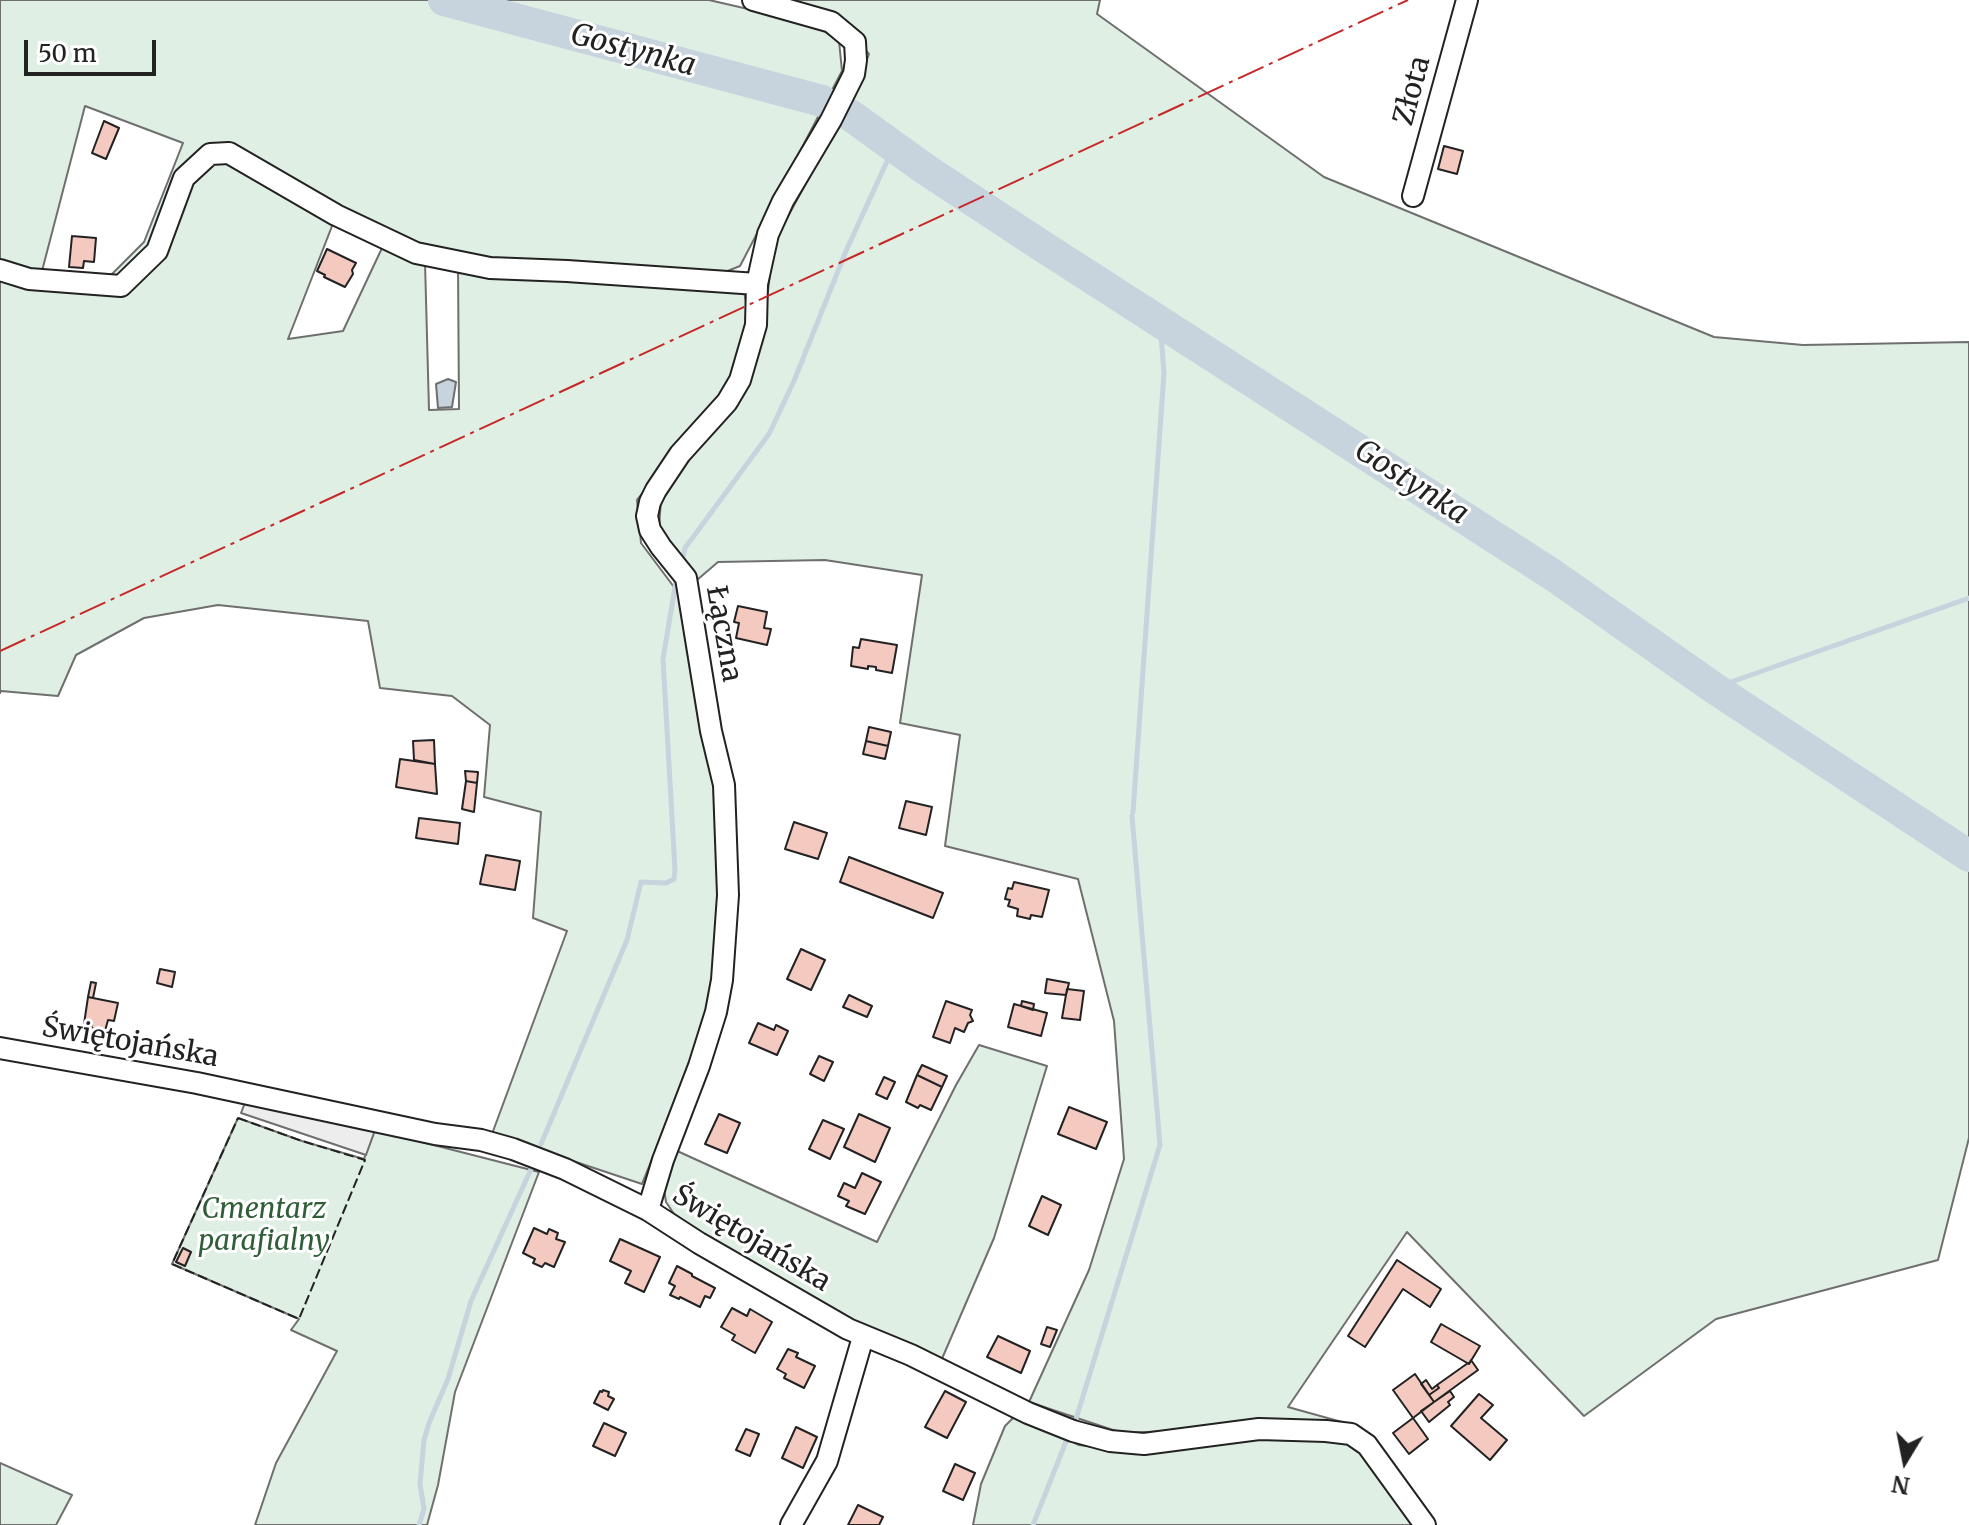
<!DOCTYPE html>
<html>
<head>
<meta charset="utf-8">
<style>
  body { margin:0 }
  #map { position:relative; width:1969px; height:1525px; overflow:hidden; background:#fff; font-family:Merriweather,serif }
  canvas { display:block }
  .north { position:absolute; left:1865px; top:1421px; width:80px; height:80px; -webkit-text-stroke:6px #fff; paint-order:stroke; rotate:190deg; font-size:22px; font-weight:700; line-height:32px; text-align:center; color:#222 }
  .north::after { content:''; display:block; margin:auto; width:28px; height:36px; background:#222; clip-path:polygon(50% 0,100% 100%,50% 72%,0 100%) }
  .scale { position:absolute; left:24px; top:40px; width:132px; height:36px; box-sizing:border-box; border:4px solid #222; border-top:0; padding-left:10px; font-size:24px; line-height:28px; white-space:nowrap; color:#222; -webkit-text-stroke:6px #fff; paint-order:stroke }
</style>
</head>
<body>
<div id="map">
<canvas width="1969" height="1525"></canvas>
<div class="north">N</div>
<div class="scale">50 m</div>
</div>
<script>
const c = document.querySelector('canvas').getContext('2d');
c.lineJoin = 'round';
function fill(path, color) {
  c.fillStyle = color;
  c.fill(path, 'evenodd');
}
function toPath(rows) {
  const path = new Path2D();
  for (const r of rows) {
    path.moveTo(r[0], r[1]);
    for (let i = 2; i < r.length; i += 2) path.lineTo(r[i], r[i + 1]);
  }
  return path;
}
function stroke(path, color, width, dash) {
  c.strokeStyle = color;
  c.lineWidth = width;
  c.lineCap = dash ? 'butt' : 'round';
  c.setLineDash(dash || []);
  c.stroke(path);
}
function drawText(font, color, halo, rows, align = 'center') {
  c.font = font + ' Merriweather,serif';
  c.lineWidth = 6;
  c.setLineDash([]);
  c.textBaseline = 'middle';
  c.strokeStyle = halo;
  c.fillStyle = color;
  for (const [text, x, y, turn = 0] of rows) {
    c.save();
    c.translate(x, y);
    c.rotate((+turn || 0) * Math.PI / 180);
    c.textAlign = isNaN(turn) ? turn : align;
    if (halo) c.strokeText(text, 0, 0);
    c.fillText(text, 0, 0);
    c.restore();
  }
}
const green = toPath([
  [0,0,709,0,813,24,839,41,842,71,740,266,695,284,744,291,749,318,731,385,637,500,641,543,680,595,719,791,719,959,705,1029,642,1184,492,1134,567,931,533,918,541,812,484,797,490,725,452,696,380,688,368,621,218,605,144,618,76,655,58,696,1,691,0,693,0,0],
  [85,106,183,143,144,242,107,279,42,271,85,106],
  [334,221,382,248,343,331,288,339,334,221],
  [425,262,458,264,459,409,429,410,425,262],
  [778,0,1100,0,1097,14,1324,177,1714,337,1803,345,1969,342,1969,1138,1938,1260,1716,1319,1584,1416,1407,1232,1288,1407,1349,1424,1122,1433,1029,1402,1089,1270,1124,1159,1114,1021,1078,879,945,846,960,735,900,723,922,575,825,560,718,562,697,580,659,528,661,499,676,472,745,392,765,315,774,242,853,97,869,54,846,25,778,0],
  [979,1045,1047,1066,994,1238,941,1361,841,1315,678,1220,666,1202,663,1183,675,1150,877,1242,956,1085,979,1045],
  [238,1118,302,1141,364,1159,375,1130,539,1172,455,1392,438,1485,427,1525,255,1525,276,1463,337,1351,291,1330,299,1319,172,1264,238,1118],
  [1016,1415,1079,1445,1130,1452,1283,1437,1348,1440,1367,1453,1417,1525,973,1525,981,1484,1005,1426,1016,1415],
  [0,1463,72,1495,56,1525,0,1525,0,1463]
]);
fill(green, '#e0efe3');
stroke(green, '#6f6f6f', 2);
const parking = toPath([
  [246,1100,375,1130,366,1155,241,1113,246,1100]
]);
fill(parking, '#ededed');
stroke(parking, '#6f6f6f', 2);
const water = toPath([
  [448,379,456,382,452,407,438,408,436,384,448,379]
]);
fill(water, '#c7d3dd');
stroke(water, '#6f6f6f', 2);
stroke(toPath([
  [683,557,685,548,769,434,794,381,846,251,894,146],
  [1714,688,1969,598],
  [1133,812,1164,373,1160,322],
  [541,1144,627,940,641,882,666,883,674,879,675,870,663,659,676,581],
  [1076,1419,1160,1145,1132,816],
  [419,1525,424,1509,420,1484,424,1440,429,1423,448,1379,471,1301,532,1167],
  [1033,1525,1067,1439]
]), '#c7d3dd', 5);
stroke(toPath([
  [444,0,822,101],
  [850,115,925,169,1039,244,1553,575,1714,688,1969,856]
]), '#c7d3dd', 32);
const building = toPath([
  [104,121,119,128,106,159,92,153,104,121],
  [1444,146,1463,151,1457,174,1438,169,1444,146],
  [72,236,96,238,94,262,84,261,83,268,69,267,72,236],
  [327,249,356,263,352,270,353,274,345,287,324,277,325,275,317,271,327,249],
  [738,606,767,612,764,628,771,629,767,645,736,638,739,623,734,622,738,606],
  [861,639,897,645,892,673,876,670,876,667,868,666,868,669,851,666,853,647,859,648,861,639],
  [869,727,891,732,888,746,866,741,869,727],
  [434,740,435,764,414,760,413,741,434,740],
  [866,741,888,746,885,759,863,754,866,741],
  [400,759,435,764,437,794,396,787,400,759],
  [465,771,478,772,477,783,466,781,465,771],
  [466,781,477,783,474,812,462,809,466,781],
  [906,801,932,807,926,835,899,828,906,801],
  [419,818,460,823,458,844,416,838,419,818],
  [794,822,827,833,818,859,785,849,794,822],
  [486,855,520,861,515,890,480,884,486,855],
  [849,857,943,893,933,918,840,882,849,857],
  [1014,882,1049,890,1042,917,1031,915,1030,919,1017,916,1018,909,1008,906,1010,900,1005,899,1008,888,1012,889,1014,882],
  [801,949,825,960,811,990,787,979,801,949],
  [160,969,175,972,172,987,157,983,160,969],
  [1047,979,1069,983,1066,995,1045,993,1047,979],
  [91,982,96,983,93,998,88,997,91,982],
  [1067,989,1084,991,1080,1020,1062,1018,1067,989],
  [849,995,872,1006,867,1017,843,1007,849,995],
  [88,997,118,1003,114,1021,108,1020,105,1031,91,1028,92,1025,84,1024,88,997],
  [946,1001,972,1010,970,1015,973,1021,968,1023,964,1032,955,1028,950,1043,933,1037,946,1001],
  [1022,1001,1034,1004,1033,1010,1021,1006,1022,1001],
  [1014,1004,1047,1013,1041,1036,1008,1027,1014,1004],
  [758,1023,774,1030,776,1025,788,1031,777,1055,749,1043,758,1023],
  [819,1056,833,1062,824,1081,810,1074,819,1056],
  [922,1065,947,1076,942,1087,917,1075,922,1065],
  [917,1075,942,1087,931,1110,920,1105,918,1108,906,1102,917,1075],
  [884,1077,895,1082,887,1099,876,1094,884,1077],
  [1069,1107,1107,1122,1096,1149,1058,1134,1069,1107],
  [719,1114,740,1123,727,1153,705,1144,719,1114],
  [859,1114,890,1128,875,1162,844,1147,859,1114],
  [823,1120,844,1129,830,1159,809,1149,823,1120],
  [862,1173,881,1182,865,1214,846,1206,849,1201,838,1196,844,1183,855,1188,862,1173],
  [1042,1196,1061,1205,1048,1235,1029,1226,1042,1196],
  [534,1228,547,1234,549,1229,558,1233,556,1239,565,1242,554,1267,545,1263,542,1267,533,1263,535,1259,523,1253,534,1228],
  [620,1239,660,1257,644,1292,625,1283,631,1271,610,1261,620,1239],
  [183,1248,191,1252,185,1266,176,1262,183,1248],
  [1397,1260,1441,1289,1430,1307,1403,1289,1365,1347,1348,1336,1397,1260],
  [677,1266,692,1274,692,1276,715,1288,710,1298,705,1296,700,1307,680,1297,679,1299,670,1295,675,1286,669,1283,677,1266],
  [732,1308,747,1316,750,1309,772,1322,755,1353,732,1340,735,1335,721,1327,732,1308],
  [1441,1324,1480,1346,1469,1364,1431,1342,1441,1324],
  [1047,1327,1057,1330,1050,1347,1041,1344,1047,1327],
  [998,1336,1030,1351,1021,1373,987,1357,998,1336],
  [788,1349,798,1353,796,1357,815,1366,804,1388,784,1378,786,1374,777,1369,788,1349],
  [1471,1360,1478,1370,1434,1402,1429,1395,1439,1388,1437,1385,1468,1363,1469,1364,1471,1360],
  [1415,1374,1434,1402,1413,1418,1393,1390,1415,1374],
  [1426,1380,1432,1389,1437,1385,1439,1388,1429,1395,1421,1384,1426,1380],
  [603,1390,609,1392,608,1396,614,1399,608,1410,594,1403,600,1391,602,1392,603,1390],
  [945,1391,966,1402,947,1438,925,1427,945,1391],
  [1450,1391,1454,1397,1448,1402,1450,1405,1429,1422,1421,1411,1450,1391],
  [1479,1394,1493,1405,1481,1418,1507,1440,1490,1460,1451,1426,1479,1394],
  [1413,1418,1428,1439,1409,1454,1393,1433,1413,1418],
  [604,1423,626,1433,615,1456,593,1446,604,1423],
  [796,1427,817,1437,803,1468,782,1458,796,1427],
  [746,1429,759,1434,750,1456,736,1450,746,1429],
  [955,1464,975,1473,963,1500,943,1491,955,1464],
  [858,1505,883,1517,879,1525,848,1525,858,1505]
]);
fill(building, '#f3c9c0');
stroke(building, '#222', 2);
const minor = toPath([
  [1413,196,1467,0],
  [0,270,29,279,121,286,157,251,184,178,210,154,229,153,336,215,416,253,490,268,567,271,757,284],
  [0,1048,197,1083,435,1134,481,1140,513,1149,565,1169,648,1210,699,1243,848,1329,911,1355,1028,1413,1073,1431,1110,1441,1144,1444,1259,1429,1326,1431,1351,1434,1367,1445,1425,1525],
  [648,1210,663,1160,699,1066,716,1012,722,980,728,895,724,785,711,731,686,578,661,547,650,530,647,516,650,502,656,490,680,454,727,402,740,380,756,325,757,284,768,234,783,201,831,120,854,74,856,60,855,42,831,22,753,0],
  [791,1525,827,1461,863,1337]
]);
stroke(minor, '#222', 24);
stroke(minor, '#fff', 20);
stroke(toPath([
  [238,1118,302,1141,365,1160,299,1319,172,1264,238,1118]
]), '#222', 2, [10, 4]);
stroke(toPath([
  [0,651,1408,0]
]), '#c62828', 2, [28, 6, 4, 6]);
drawText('28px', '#222', '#fff', [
  ["Złota",1413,91,-75],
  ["Łączna",723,634,80],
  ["Świętojańska",130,1043,10],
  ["Świętojańska",751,1239,31]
]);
drawText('italic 28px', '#2f5e38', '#fff', [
  ["Cmentarz",264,1210],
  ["parafialny",264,1242]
]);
drawText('italic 30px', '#222', '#fff', [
  ["Gostynka",633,51,15],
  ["Gostynka",1411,483,33]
]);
</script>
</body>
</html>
